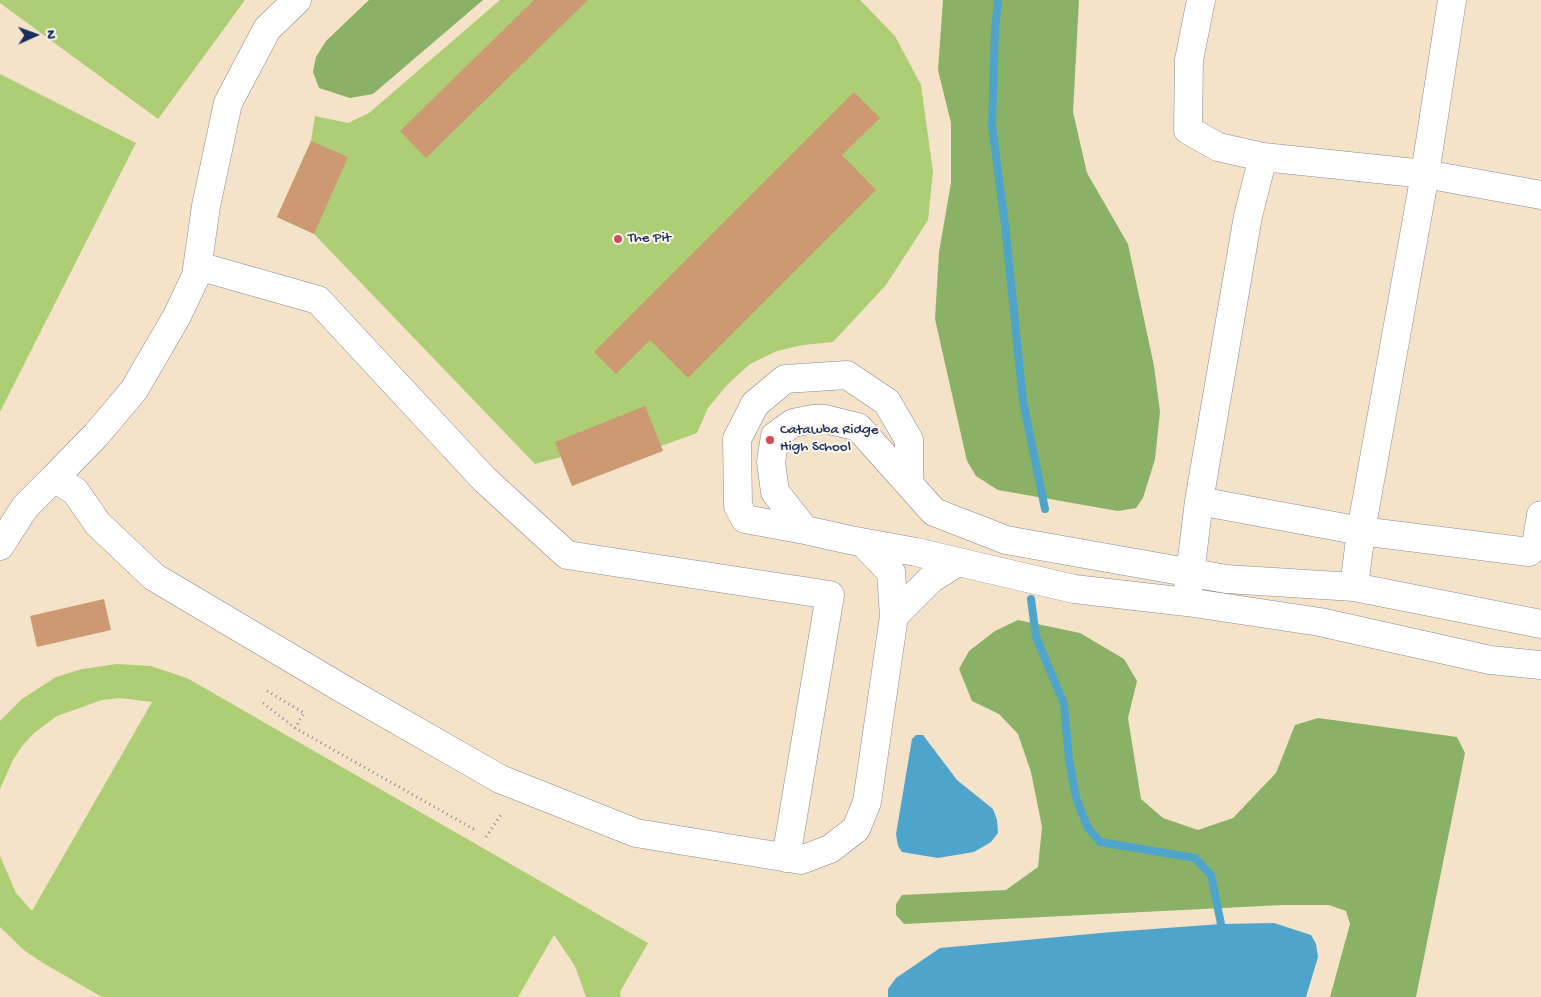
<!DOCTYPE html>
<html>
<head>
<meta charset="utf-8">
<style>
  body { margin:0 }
  #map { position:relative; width:1541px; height:997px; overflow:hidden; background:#f4e3c9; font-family:"Gochi Hand",sans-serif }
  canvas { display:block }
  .north { position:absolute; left:10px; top:10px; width:50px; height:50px; -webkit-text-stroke:4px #fbf7ec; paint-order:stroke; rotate:88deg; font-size:14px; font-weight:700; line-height:20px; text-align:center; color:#1b2f5e }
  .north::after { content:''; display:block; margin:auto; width:18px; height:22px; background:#1b2f5e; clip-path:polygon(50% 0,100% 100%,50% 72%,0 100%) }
</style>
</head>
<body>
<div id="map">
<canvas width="1541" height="997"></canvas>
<div class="north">N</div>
</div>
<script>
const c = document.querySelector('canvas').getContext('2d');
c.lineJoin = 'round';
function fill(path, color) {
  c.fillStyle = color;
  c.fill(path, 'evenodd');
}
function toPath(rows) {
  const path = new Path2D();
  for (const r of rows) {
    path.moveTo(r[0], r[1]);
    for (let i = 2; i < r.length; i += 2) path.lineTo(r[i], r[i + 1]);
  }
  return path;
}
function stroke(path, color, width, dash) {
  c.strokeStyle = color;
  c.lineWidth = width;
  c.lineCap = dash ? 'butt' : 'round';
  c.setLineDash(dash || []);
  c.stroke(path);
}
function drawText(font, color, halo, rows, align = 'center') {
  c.font = font + ' "Gochi Hand",sans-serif';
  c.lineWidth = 4;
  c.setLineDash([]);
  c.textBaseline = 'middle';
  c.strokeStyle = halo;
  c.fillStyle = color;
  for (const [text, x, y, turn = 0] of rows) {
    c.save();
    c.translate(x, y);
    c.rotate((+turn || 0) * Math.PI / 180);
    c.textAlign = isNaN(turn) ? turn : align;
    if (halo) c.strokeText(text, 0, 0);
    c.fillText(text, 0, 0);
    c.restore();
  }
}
fill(toPath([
  [0,0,245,0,158,119,0,3],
  [500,0,860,0,895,36,921,85,933,172,928,220,886,285,833,342,803,345,777,351,750,364,727,385,708,408,697,433,661,446,572,486,561,457,535,464,314,234,277,217,311,141,315,116,348,123,369,113],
  [0,74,136,143,0,412],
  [117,664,151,666,187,678,648,943,620,992,621,997,586,997,575,966,554,935,518,997,102,997,43,963,25,951,0,927,0,856,16,893,32,911,152,702,120,698,102,700,57,716,34,733,22,746,13,760,0,789,0,721,22,699,56,677,82,669]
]), '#aece75');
fill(toPath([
  [369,0,483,0,373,94,350,98,319,88,313,72,316,57,326,41],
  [943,0,1079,0,1073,112,1087,173,1128,244,1154,366,1160,412,1155,459,1143,498,1136,508,1118,511,998,490,976,476,967,461,935,319,939,252,951,183,951,123,938,70],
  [1018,620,1080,633,1124,659,1137,681,1128,718,1141,799,1163,818,1198,830,1233,818,1276,773,1295,725,1318,718,1457,737,1465,753,1416,997,1330,997,1350,924,1346,911,1329,905,1282,905,904,924,896,915,896,904,902,895,1006,890,1038,867,1042,827,1031,772,1018,734,999,714,972,701,959,669,969,651,995,631]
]), '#8ab166');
fill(toPath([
  [916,735,923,735,957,780,993,809,997,820,998,833,991,842,974,852,938,858,902,852,898,846,896,834,912,739],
  [1274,923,1311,935,1316,944,1318,957,1306,997,888,997,888,989,896,978,940,948,1112,932,1221,924]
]), '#4fa4cb');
stroke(toPath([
  [998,0,995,30,992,126,1005,225,1023,401,1045,509],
  [1031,599,1036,637,1064,704,1069,760,1076,798,1088,828,1100,842,1195,858,1211,875,1221,924]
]), '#4fa4cb', 8);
fill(toPath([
  [534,0,588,0,426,158,400,131],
  [854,92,880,118,842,155,876,190,688,378,650,340,616,374,594,352],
  [311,141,348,157,314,234,277,217],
  [645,406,663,451,572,486,555,442],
  [104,599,111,630,37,647,30,616]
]), '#cc9972');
const minor = toPath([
  [1452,0,1425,174,1541,195],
  [198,266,318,300,484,479,567,555,830,595,786,858],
  [54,478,96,435,134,390,177,316,196,276,206,206,228,103,267,29,297,0],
  [1199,501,1361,531,1425,174,1263,157],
  [805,530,745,519,738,506,737,439,755,404,785,379,847,375,887,402,909,440,909,483],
  [0,546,25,507,54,478,75,491,98,524,154,577,343,689,500,779,636,833,801,860,830,849,856,829,867,802,894,616,891,572,863,543],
  [1354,587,1361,531,1529,552,1536,545,1541,515],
  [1188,591,1199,501,1248,216,1263,157,1218,147,1188,130,1189,60,1201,0],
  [894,616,931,579,958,562],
  [1541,624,1354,587,1226,579,1006,540,934,512,858,427,825,419,813,419,793,423,775,436,771,462,775,492,805,530,850,540,916,552,1074,589,1187,602,1320,622,1490,660,1541,665]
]);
stroke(minor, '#888994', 29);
stroke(toPath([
  [267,691,304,713,295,728],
  [263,703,295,728,477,831],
  [486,837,502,813]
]), '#888994', 3, [1, 4]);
stroke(minor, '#fff', 28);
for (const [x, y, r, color] of [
  [618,239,5,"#d1495b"],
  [770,440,5,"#d1495b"]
]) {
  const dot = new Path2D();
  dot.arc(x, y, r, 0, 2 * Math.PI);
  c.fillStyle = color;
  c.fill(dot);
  stroke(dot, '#fbf7ec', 2);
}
drawText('15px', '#1b2f5e', '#fbf7ec', [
  ["The Pit",628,239],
  ["Catawba Ridge",780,431],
  ["High School",780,448]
], 'left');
</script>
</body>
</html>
